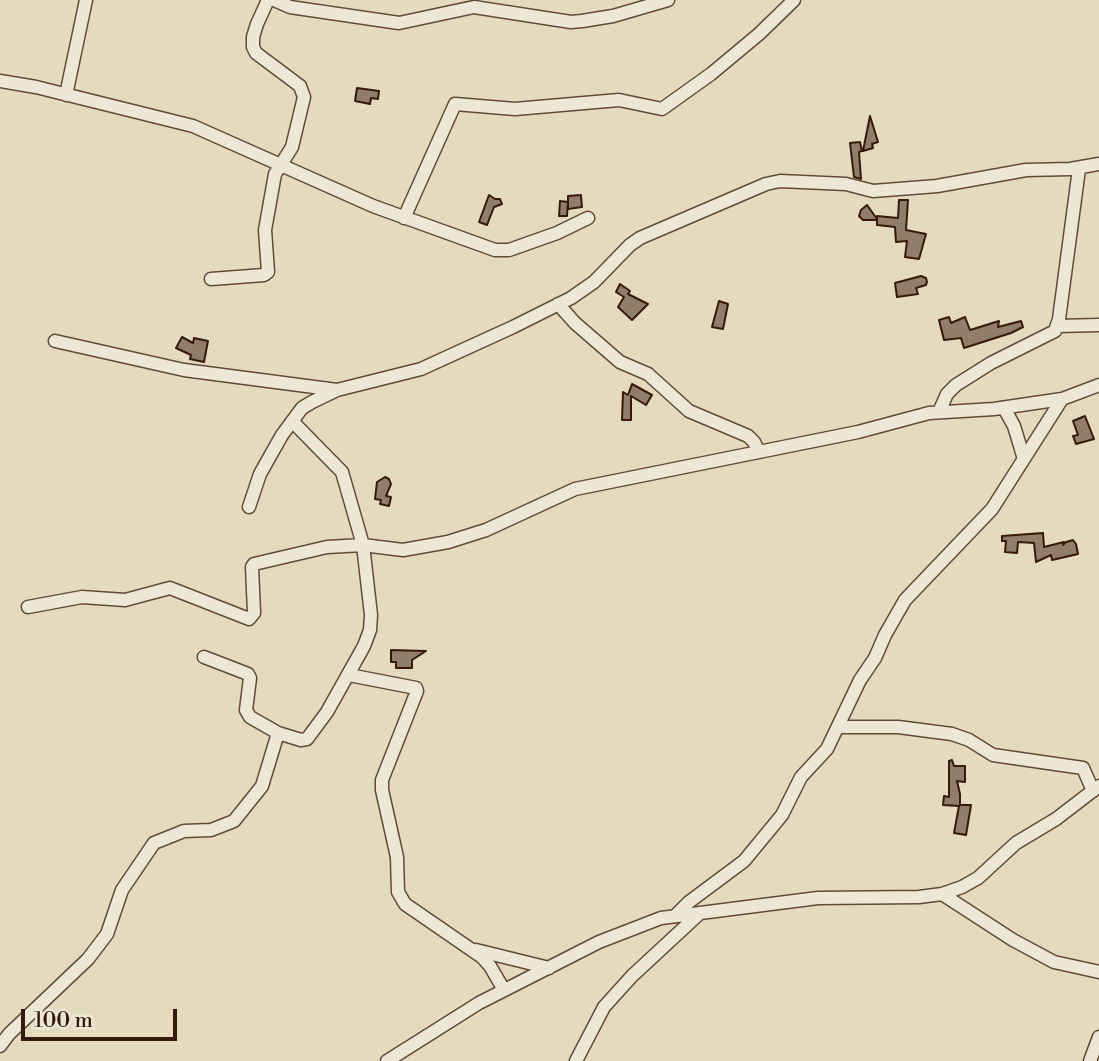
<!DOCTYPE html>
<html>
<head>
<meta charset="utf-8">
<style>
  body { margin:0 }
  #map { position:relative; width:1099px; height:1061px; overflow:hidden; background:#e4dbbe; font-family:"Libre Bodoni",serif }
  canvas { display:block }
  .scale { position:absolute; left:21px; top:1009px; width:156px; height:32px; box-sizing:border-box; border:4px solid #36190a; border-top:0; padding-left:9px; font-size:21px; line-height:24px; white-space:nowrap; color:#36190a; -webkit-text-stroke:5px #ede8d5; paint-order:stroke }
</style>
</head>
<body>
<div id="map">
<canvas width="1099" height="1061"></canvas>
<div class="scale">100 m</div>
</div>
<script>
const c = document.querySelector('canvas').getContext('2d');
c.lineJoin = 'round';
function fill(path, color) {
  c.fillStyle = color;
  c.fill(path, 'evenodd');
}
function toPath(rows) {
  const path = new Path2D();
  for (const r of rows) {
    path.moveTo(r[0], r[1]);
    for (let i = 2; i < r.length; i += 2) path.lineTo(r[i], r[i + 1]);
  }
  return path;
}
function stroke(path, color, width, dash) {
  c.strokeStyle = color;
  c.lineWidth = width;
  c.lineCap = dash ? 'butt' : 'round';
  c.setLineDash(dash || []);
  c.stroke(path);
}
const building = toPath([
  [357,88,379,91,378,99,371,98,370,104,355,101,357,88],
  [870,116,878,142,872,144,873,148,863,151,870,116],
  [860,142,862,151,859,152,861,179,854,177,850,143,860,142],
  [489,195,495,199,500,199,502,204,494,207,487,225,479,222,489,195],
  [581,195,582,207,568,209,568,202,567,216,559,216,560,201,568,202,568,196,581,195],
  [899,200,908,200,906,230,926,234,919,259,905,257,907,241,896,242,895,227,877,225,877,220,863,220,859,216,861,210,867,205,877,219,877,216,898,218,899,200],
  [921,276,926,278,927,282,926,285,916,288,918,294,897,297,895,283,921,276],
  [620,284,630,291,628,294,648,304,632,320,618,307,624,297,616,292,620,284],
  [719,301,728,304,723,329,712,327,719,301],
  [949,317,951,323,965,317,970,330,999,321,998,327,1021,321,1023,327,1011,333,964,348,961,338,944,340,939,320,949,317],
  [182,337,193,343,194,338,208,341,204,362,190,359,191,355,176,348,182,337],
  [632,384,652,395,646,405,631,396,631,420,622,420,623,392,628,395,632,384],
  [1085,416,1094,439,1076,444,1073,436,1078,435,1073,421,1085,416],
  [385,477,389,479,391,484,386,496,391,497,389,506,380,504,381,500,375,499,377,482,385,477],
  [1043,533,1044,547,1064,542,1063,545,1066,542,1073,540,1076,544,1078,554,1052,560,1051,555,1036,562,1034,543,1018,542,1017,553,1005,552,1006,541,1002,541,1002,536,1043,533],
  [391,650,426,651,412,660,412,668,396,668,396,662,391,662,391,650],
  [952,760,954,766,965,766,965,782,957,781,960,794,960,805,971,805,966,835,954,833,959,806,943,805,944,796,949,797,949,761,952,760]
]);
fill(building, '#907e68');
stroke(building, '#36190a', 2);
const minor = toPath([
  [274,0,290,7,399,23,474,7,571,22,582,21,613,16,668,0],
  [0,81,36,87,193,126,373,206,495,250,509,250,557,233,588,218],
  [66,95,86,0],
  [404,218,455,104,515,109,619,100,662,109,711,74,759,34,794,0],
  [211,279,264,275,268,272,265,230,275,174,292,147,304,97,300,86,256,53,253,47,253,37,257,24,268,0],
  [558,304,575,323,620,362,648,374,689,411,748,436,754,442,759,452],
  [1057,326,1099,325],
  [55,341,184,370,337,390],
  [1004,408,1014,426,1024,459],
  [939,412,947,394,956,385,991,363,1055,331,1059,319,1079,169],
  [249,507,260,474,282,435,302,408,312,402,337,390,421,369,513,327,571,298,594,282,630,245,640,238,766,184,780,181,846,184,873,191,937,186,1026,170,1070,169,1099,164],
  [28,607,82,597,125,600,170,588,249,619,254,613,252,567,254,564,327,547,363,545,403,550,448,542,486,530,575,489,858,432,929,413,994,409,1062,399,1099,385],
  [204,657,248,674,250,678,246,710,250,717,278,733,301,740,307,739,327,712,364,646,370,630,371,615,363,545,342,472,292,421],
  [349,675,416,688,417,691,382,780,382,790,397,857,398,892,405,904,482,957,490,966,504,990],
  [838,727,898,727,952,734,969,740,993,755,1083,768,1093,791],
  [942,894,1013,940,1054,962,1099,972],
  [675,916,689,902,744,861,782,815,801,777,827,749,860,680,875,658,885,635,905,600,992,509,1062,399],
  [476,950,549,968],
  [0,1046,9,1034,88,959,107,934,122,890,154,843,184,831,211,830,234,821,262,786,278,733],
  [387,1061,479,1003,599,942,661,918,818,898,919,897,942,894,962,887,978,878,1016,843,1056,819,1099,786],
  [576,1061,604,1007,632,976,700,913],
  [1090,1061,1099,1037]
]);
stroke(minor, '#624a37', 15);
stroke(minor, '#ede8d5', 12);
</script>
</body>
</html>
